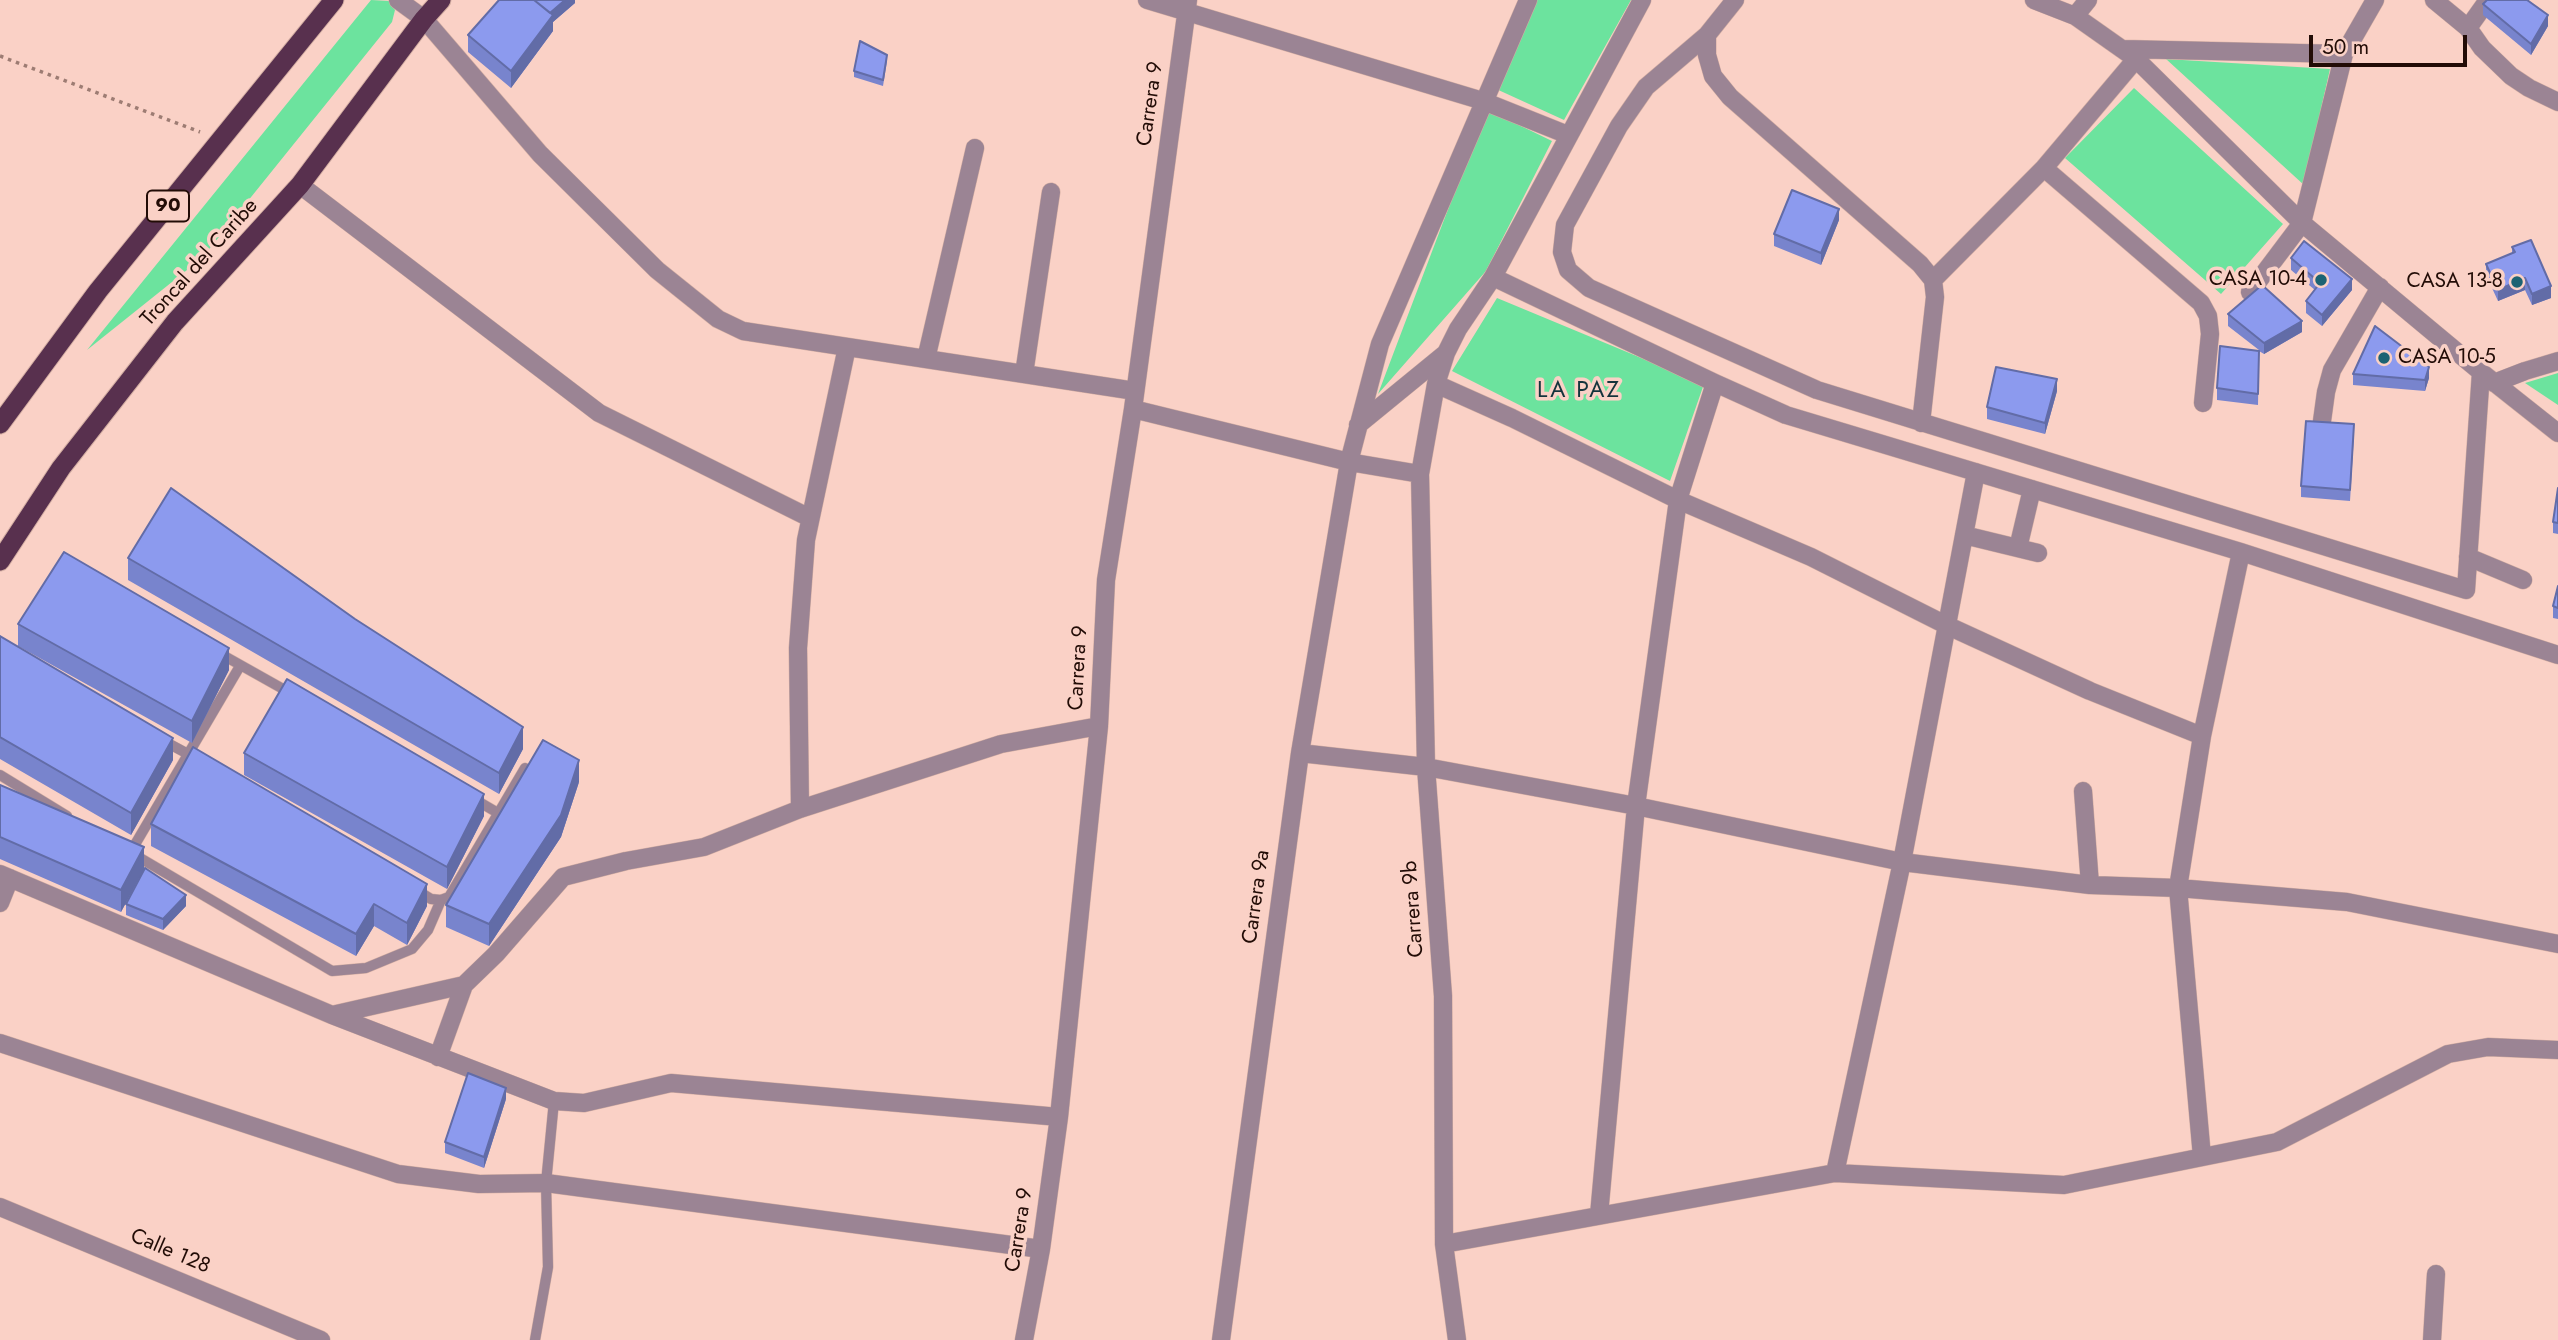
<!DOCTYPE html>
<html>
<head>
<meta charset="utf-8">
<style>
  body { margin:0 }
  #map { position:relative; width:2558px; height:1340px; overflow:hidden; background:#fad1c6; font-family:Jost,sans-serif }
  canvas { display:block }
  .scale { position:absolute; left:2309px; top:35px; width:158px; height:32px; box-sizing:border-box; border:4px solid #220c06; border-top:0; padding-left:9px; font-size:21px; line-height:24px; white-space:nowrap; color:#220c06; -webkit-text-stroke:5px #fad1c6; paint-order:stroke }
</style>
</head>
<body>
<div id="map">
<canvas width="2558" height="1340"></canvas>
<div class="scale">50 m</div>
</div>
<script>
const c = document.querySelector('canvas').getContext('2d');
c.lineJoin = 'round';
function fill(path, color) {
  c.fillStyle = color;
  c.fill(path, 'evenodd');
}
function toPath(rows) {
  const path = new Path2D();
  for (const r of rows) {
    path.moveTo(r[0], r[1]);
    for (let i = 2; i < r.length; i += 2) path.lineTo(r[i], r[i + 1]);
  }
  return path;
}
function stroke(path, color, width, dash) {
  c.strokeStyle = color;
  c.lineWidth = width;
  c.lineCap = dash ? 'butt' : 'round';
  c.setLineDash(dash || []);
  c.stroke(path);
}
function drawText(font, color, halo, rows, align = 'center') {
  c.font = font + ' Jost,sans-serif';
  c.lineWidth = 7;
  c.setLineDash([]);
  c.textBaseline = 'middle';
  c.strokeStyle = halo;
  c.fillStyle = color;
  for (const [text, x, y, turn = 0] of rows) {
    c.save();
    c.translate(x, y);
    c.rotate((+turn || 0) * Math.PI / 180);
    c.textAlign = isNaN(turn) ? turn : align;
    if (halo) c.strokeText(text, 0, 0);
    c.fillText(text, 0, 0);
    c.restore();
  }
}
fill(toPath([
  [371,0,389,1,395,10,392,22,202,258,87,350],
  [1533,0,1631,0,1564,120,1494,88],
  [2166,59,2330,69,2304,185],
  [2134,88,2283,224,2221,294,2065,158],
  [1486,109,1552,141,1486,271,1378,394],
  [1497,298,1704,384,1670,481,1452,371],
  [2558,373,2558,405,2525,383]
]), '#6ce39e');
const service = toPath([
  [219,653,292,694],
  [162,740,201,761],
  [0,775,67,816],
  [474,799,498,813],
  [130,853,240,666],
  [135,855,332,971,366,968,412,949,428,930,441,900],
  [418,891,431,899,441,900,449,897,525,768],
  [535,1340,548,1267,546,1183,554,1101]
]);
const minor = toPath([
  [398,0,424,19,540,154,657,270,718,319,743,331,1135,391],
  [1147,0,1483,101,1568,135],
  [1735,0,1707,35,1707,55,1713,76,1730,97,1920,264,1933,280,1935,297,1921,423],
  [2034,0,2075,16,2136,59,2302,223,2481,372,2558,433],
  [2434,0,2468,28,2482,48,2511,76,2529,88,2558,102],
  [2075,16,2088,0],
  [2468,28,2488,0],
  [1707,35,1646,87,1619,126,1565,225,1562,252,1568,270,1589,288,1817,390,2466,590,2481,372],
  [2123,49,2344,54],
  [2044,168,2201,303,2208,316,2210,334,2203,403],
  [300,185,599,413,810,518],
  [1493,277,1715,383,1786,415,2241,552,2558,655],
  [1933,280,2044,168,2136,59],
  [2250,292,2302,223,2344,54,2375,0],
  [926,359,975,148],
  [1024,374,1051,192],
  [2494,383,2525,371,2558,361],
  [1436,384,1512,418,1678,500,1811,557,1946,625,2090,691,2202,736],
  [1133,409,1349,462,1420,474],
  [2322,421,2326,392,2332,370,2380,287],
  [1358,425,1446,353],
  [1964,535,2038,553],
  [2018,548,2032,489],
  [2468,557,2523,580],
  [1300,753,1426,767,1636,806,1902,862,2090,885,2178,888,2347,902,2558,944],
  [2083,791,2090,885],
  [800,809,798,648,806,540,847,347],
  [0,874,332,1015,554,1101,584,1103,671,1083,1059,1117],
  [0,903,10,878],
  [332,1015,464,985,496,954,563,877,626,861,704,847,800,809,1001,744,1099,726],
  [0,1043,398,1174,479,1184,546,1183,1041,1249],
  [438,1057,464,985],
  [2202,1157,2178,888,2202,736,2241,552],
  [1835,1173,1902,862,1976,472],
  [0,1207,321,1340],
  [1599,1215,1636,806,1678,500,1715,383],
  [1444,1244,1835,1173,2064,1185,2277,1142,2448,1054,2488,1047,2558,1050],
  [1024,1340,1041,1249,1059,1117,1099,726,1106,580,1133,409,1188,0],
  [1221,1340,1300,753,1349,462,1380,344,1528,0],
  [1457,1340,1444,1244,1443,996,1426,767,1420,474,1436,384,1446,353,1458,329,1493,277,1642,0],
  [2432,1340,2436,1274]
]);
const trunk = toPath([
  [0,424,98,291,334,0],
  [0,561,61,468,175,322,300,185,424,19,441,0]
]);
stroke(service, '#d3aea3', 11);
stroke(minor, '#d3aea3', 19);
stroke(trunk, '#d3aea3', 21);
stroke(toPath([
  [0,56,200,132]
]), '#9d7c73', 3.5, [3.5, 5]);
stroke(service, '#9b8494', 10);
stroke(minor, '#9b8494', 18);
stroke(trunk, '#58304e', 19);
fill(toPath([
  [575,0,575,3,553,22,553,31,511,88,468,52,468,35],
  [2483,4,2548,26,2531,55,2483,15],
  [887,61,883,86,854,77,854,71],
  [1839,220,1821,265,1774,246,1774,234],
  [2512,247,2551,298,2532,305,2525,290,2498,301,2486,275,2486,264,2512,253],
  [2291,258,2352,290,2322,326,2306,313,2306,301,2315,290,2291,270],
  [2228,314,2302,332,2264,354,2259,351,2258,405,2217,400,2217,388,2259,350,2228,326],
  [2353,374,2429,378,2425,391,2353,385],
  [2057,391,2045,434,1987,419,1987,407],
  [2354,435,2350,501,2301,497,2301,486],
  [2558,488,2558,534,2553,533,2553,522],
  [128,558,523,749,499,794,128,580],
  [2558,586,2558,619,2553,618,2553,606],
  [18,624,229,670,192,743,18,646],
  [0,636,173,760,131,835,0,759],
  [244,753,484,816,447,889,244,775],
  [579,782,561,837,489,946,446,927,446,905],
  [0,785,144,869,121,912,0,859],
  [151,824,427,906,407,945,374,926,356,956,151,846],
  [126,904,186,906,163,930,126,915],
  [506,1099,484,1168,445,1153,445,1142]
]), '#7884cd');
fill(toPath([
  [565,0,575,0,575,3,553,22,553,31,511,88,511,71,547,16],
  [2548,15,2548,26,2531,55,2531,44],
  [1839,209,1839,220,1821,265,1821,253],
  [2525,278,2525,290,2498,301,2498,290],
  [2352,279,2352,290,2322,326,2322,315],
  [2551,286,2551,298,2532,305,2532,294],
  [2302,321,2302,332,2264,354,2264,343],
  [2429,367,2429,378,2425,391,2425,380],
  [2057,379,2057,391,2045,434,2045,423],
  [229,648,229,670,192,743,192,721],
  [523,727,523,749,499,794,499,773],
  [173,738,173,760,131,835,131,813],
  [579,760,579,782,561,837,489,946,489,924],
  [484,794,484,816,447,889,447,867],
  [144,847,144,869,121,912,121,890],
  [427,884,427,906,407,945,407,923],
  [186,895,186,906,163,930,163,919],
  [374,904,374,926,356,956,356,934],
  [506,1088,506,1099,484,1168,484,1157]
]), '#626ca7');
const building = toPath([
  [499,0,534,0,553,15,511,71,468,35,499,0],
  [534,0,565,0,550,13,534,0],
  [2487,0,2527,0,2548,15,2531,44,2483,4,2487,0],
  [860,41,887,55,883,80,854,71,860,41],
  [1792,190,1839,209,1821,253,1774,234,1792,190],
  [2531,240,2551,286,2532,294,2525,278,2498,290,2486,264,2515,252,2512,247,2531,240],
  [2304,241,2352,279,2322,315,2306,301,2320,283,2291,258,2304,241],
  [2262,285,2302,321,2264,343,2228,314,2262,285],
  [2375,326,2429,367,2425,380,2353,374,2375,326],
  [2220,346,2259,351,2258,394,2217,388,2220,346],
  [1996,367,2057,379,2045,423,1987,407,1996,367],
  [2306,421,2354,424,2350,490,2301,486,2306,421],
  [171,488,355,619,523,727,499,773,128,558,171,488],
  [2558,488,2558,523,2553,522,2558,488],
  [64,552,229,648,192,721,18,624,64,552],
  [2558,586,2558,608,2553,606,2558,586],
  [0,636,173,738,131,813,0,737,0,636],
  [287,679,484,794,447,867,244,753,287,679],
  [543,740,579,760,561,815,489,924,446,905,543,740],
  [193,747,427,884,407,923,374,904,356,934,151,824,193,747],
  [0,785,144,847,121,890,0,837,0,785],
  [145,868,186,895,163,919,126,904,145,868],
  [468,1073,506,1088,484,1157,445,1142,468,1073]
]);
fill(building, '#8c9aee');
stroke(building, '#626ca7', 2);
for (const [x, y, r, color] of [
  [2321,280,7,"#1c6373"],
  [2517,282,7,"#1c6373"],
  [2384,358,7,"#1c6373"]
]) {
  const dot = new Path2D();
  dot.arc(x, y, r, 0, 2 * Math.PI);
  c.fillStyle = color;
  c.fill(dot);
  stroke(dot, '#fad1c6', 2.5);
}
for (const [x, y, w] of [
  [168,206,42]
]) {
  const box = new Path2D();
  box.roundRect(x - w / 2, y - 15.5, w, 31, 5);
  c.fillStyle = '#fad1c6';
  c.fill(box);
  stroke(box, '#220c06', 2);
}
drawText('bold 19px', '#220c06', null, [
  ["90",168,206]
]);
drawText('21px', '#220c06', '#fad1c6', [
  ["Carrera 9",1151,104,-82],
  ["Troncal del Caribe",200,263,-48],
  ["Carrera 9",1079,668,-87],
  ["Carrera 9a",1257,897,-82],
  ["Carrera 9b",1414,909,-94],
  ["Carrera 9",1020,1230,-81],
  ["Calle 128",170,1252,23]
]);
drawText('21px', '#220c06', '#fad1c6', [
  ["CASA 10-4",2307,280],
  ["CASA 13-8",2503,282],
  ["CASA 10-5",2398,358,"left"]
], 'right');
c.letterSpacing = '2px';
drawText('23px', '#14343c', '#fad1c6', [
  ["LA PAZ",1579,391]
]);
c.letterSpacing = '0px';
</script>
</body>
</html>
